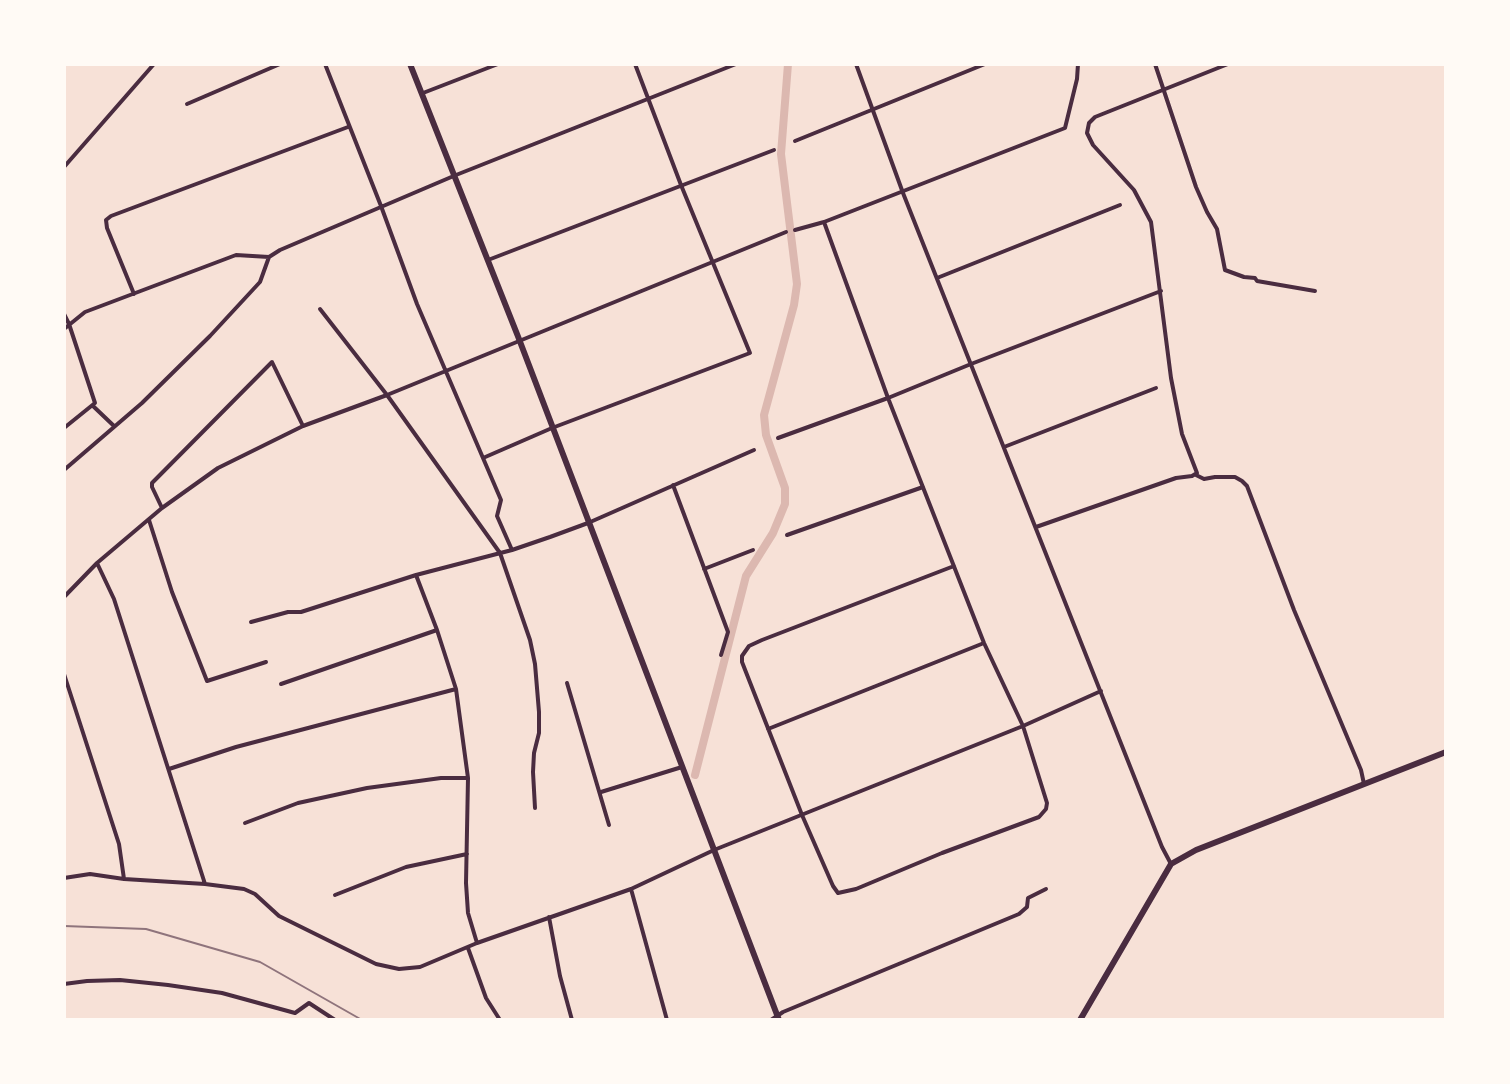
<!DOCTYPE html>
<html>
<head>
<meta charset="utf-8">
<style>
  body { margin:0 }
  #map { position:relative; width:1510px; height:1084px; overflow:hidden; background:#f7e1d7; font-family:Overpass,sans-serif }
  canvas { display:block }
  .frame { position:absolute; inset:0; border:66px solid #fffaf5; pointer-events:none }
</style>
</head>
<body>
<div id="map">
<canvas width="1510" height="1084"></canvas>
<div class="frame"></div>
</div>
<script>
const c = document.querySelector('canvas').getContext('2d');
c.lineJoin = 'round';
function toPath(rows) {
  const path = new Path2D();
  for (const r of rows) {
    path.moveTo(r[0], r[1]);
    for (let i = 2; i < r.length; i += 2) path.lineTo(r[i], r[i + 1]);
  }
  return path;
}
function stroke(path, color, width, dash) {
  c.strokeStyle = color;
  c.lineWidth = width;
  c.lineCap = dash ? 'butt' : 'round';
  c.setLineDash(dash || []);
  c.stroke(path);
}
stroke(toPath([
  [695,775,746,576,773,533,785,504,785,488,766,435,764,415,794,305,797,284,781,154,788,64]
]), '#dcb8b0', 8);
stroke(toPath([
  [325,64,381,206,417,304,501,500,497,516,512,550],
  [856,64,903,193,1162,847,1171,864],
  [1155,64,1196,187,1207,212,1217,229,1225,270,1244,277,1255,278,1257,281,1315,291],
  [423,93,498,64],
  [187,104,280,64],
  [795,141,985,64],
  [64,167,154,64],
  [824,222,888,398,984,643,1023,726,1047,803,1046,809,1039,817,942,853,856,889,838,893,833,886,802,815,742,662,742,656,749,646,762,640,954,566],
  [795,230,824,222,1065,128,1077,79,1078,64],
  [488,260,774,150],
  [937,278,1120,205],
  [134,294,107,228,106,220,111,216,348,127],
  [320,309,387,395,500,553,530,640,535,664,539,712,539,733,534,753,533,772,535,808],
  [64,314,69,324,95,403,64,428],
  [64,329,85,312,236,255,269,257,280,250,456,175,736,64],
  [93,406,114,426],
  [778,438,888,398,971,364,1161,291],
  [1004,447,1156,388],
  [483,458,552,428,750,353,681,185,635,64],
  [64,470,142,403,210,336,260,282,269,257],
  [1196,475,1204,479,1215,477,1235,477,1242,481,1247,486,1294,610,1361,770,1364,784],
  [673,485,728,632,721,655],
  [162,508,152,487,152,483,272,362,303,426],
  [149,520,172,592,207,681,266,662],
  [1036,527,1176,478,1192,476,1197,473,1182,434,1171,378,1151,222,1134,190,1093,145,1087,133,1089,123,1095,117,1228,64],
  [787,535,923,487],
  [97,563,114,599,205,884],
  [704,569,753,550],
  [416,575,437,630,456,689,468,778,466,883,468,913,477,943],
  [64,597,97,563,162,508,218,468,303,426,387,395,786,232],
  [251,622,288,612,301,612,416,575,512,550,550,537,588,523,754,450],
  [64,674,119,844,124,879],
  [567,683,609,825],
  [281,684,437,630],
  [768,729,984,643],
  [169,769,236,747,456,689],
  [601,792,682,767],
  [245,823,298,803,367,788,441,778,468,778],
  [64,878,90,874,124,879,205,884,244,889,255,894,279,916,376,964,399,969,420,967,477,943,631,889,714,850,1023,726,1101,691],
  [631,889,667,1020],
  [335,895,406,867,467,854],
  [549,917,560,976,572,1020],
  [468,948,486,998,500,1020],
  [64,984,87,981,120,980,168,985,222,993,295,1013,309,1003,335,1020],
  [771,1020,783,1012,1019,914,1027,907,1028,898,1046,889]
]), '#4a2c40', 4);
stroke(toPath([
  [410,64,519,339,779,1020],
  [1080,1020,1171,864,1196,850,1446,752]
]), '#4a2c40', 6);
stroke(toPath([
  [64,926,146,929,260,962,362,1020]
]), '#8f747c', 2);
</script>
</body>
</html>
